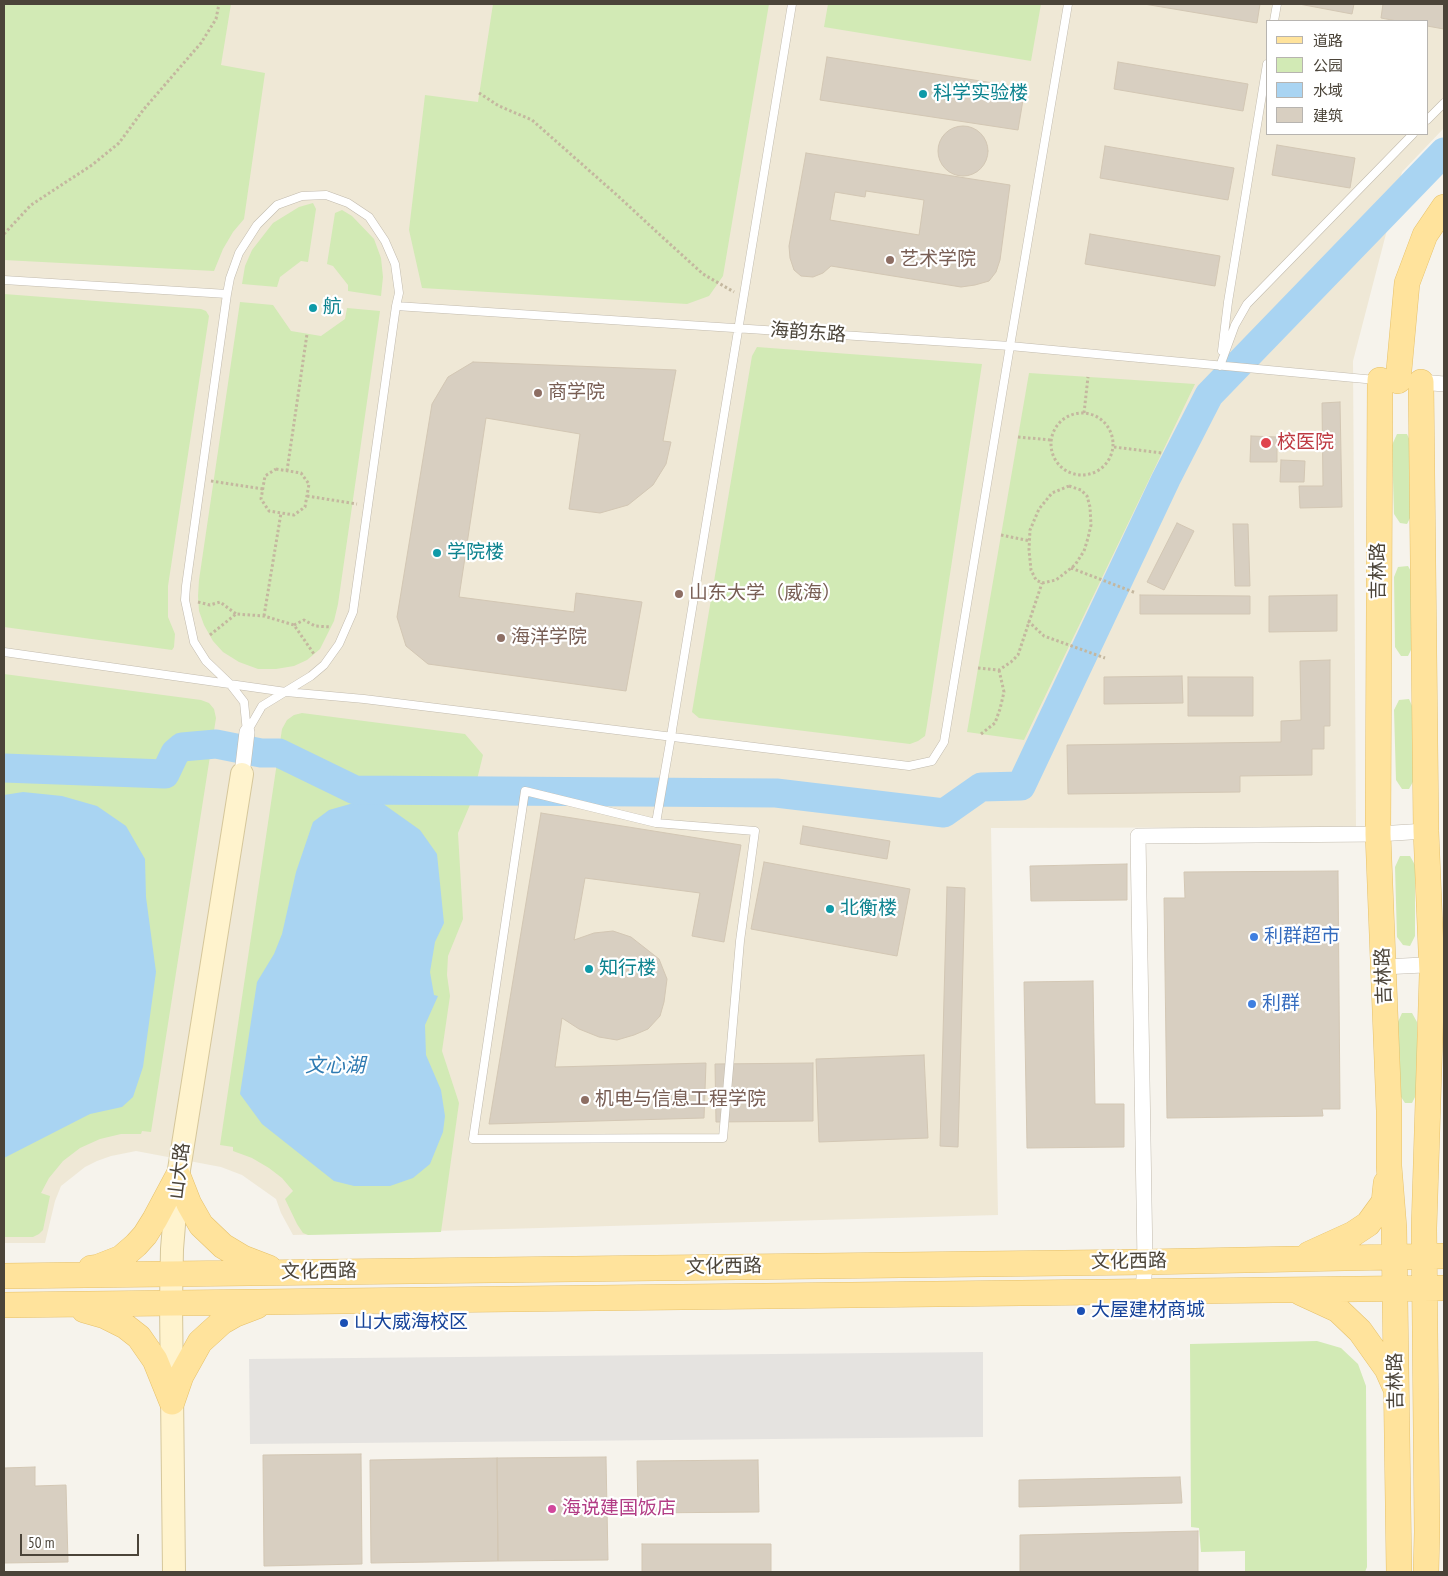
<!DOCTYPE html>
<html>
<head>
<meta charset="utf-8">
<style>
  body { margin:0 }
  #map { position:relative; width:1448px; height:1576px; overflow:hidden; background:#f6f3ec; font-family:"PT Sans Narrow","Noto Sans SC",sans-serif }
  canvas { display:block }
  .frame { position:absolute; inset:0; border:5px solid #4b4439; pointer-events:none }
  .legend { position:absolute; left:1266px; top:20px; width:162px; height:115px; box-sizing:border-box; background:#fff; border:1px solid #b7b4b0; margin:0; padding:6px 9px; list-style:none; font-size:15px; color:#4b4439 }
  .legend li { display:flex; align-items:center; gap:10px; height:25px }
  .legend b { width:25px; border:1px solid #b7b4b0 }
  .scale { position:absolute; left:20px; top:1534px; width:119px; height:22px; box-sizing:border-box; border:2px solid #4b4439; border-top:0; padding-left:6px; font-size:15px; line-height:18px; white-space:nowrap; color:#4b4439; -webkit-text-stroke:4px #fff; paint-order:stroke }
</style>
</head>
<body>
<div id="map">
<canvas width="1448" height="1576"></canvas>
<div class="frame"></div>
<ul class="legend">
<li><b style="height:6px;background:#ffe39c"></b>道路</li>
<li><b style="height:14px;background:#d2eab5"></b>公园</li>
<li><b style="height:14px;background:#a9d4f2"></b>水域</li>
<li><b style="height:14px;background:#d8cfc1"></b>建筑</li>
</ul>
<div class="scale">50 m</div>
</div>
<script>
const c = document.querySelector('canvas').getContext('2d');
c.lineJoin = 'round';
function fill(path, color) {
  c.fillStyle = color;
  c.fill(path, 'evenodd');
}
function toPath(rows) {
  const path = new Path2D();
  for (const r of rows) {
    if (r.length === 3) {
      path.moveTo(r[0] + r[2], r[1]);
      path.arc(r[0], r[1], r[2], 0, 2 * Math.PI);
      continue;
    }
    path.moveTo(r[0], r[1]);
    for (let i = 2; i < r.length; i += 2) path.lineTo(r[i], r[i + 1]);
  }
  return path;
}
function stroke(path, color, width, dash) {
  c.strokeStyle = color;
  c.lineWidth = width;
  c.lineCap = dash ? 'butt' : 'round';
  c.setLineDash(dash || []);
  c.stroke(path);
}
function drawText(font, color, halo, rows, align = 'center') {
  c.font = font + ' "PT Sans Narrow","Noto Sans SC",sans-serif';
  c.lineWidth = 4.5;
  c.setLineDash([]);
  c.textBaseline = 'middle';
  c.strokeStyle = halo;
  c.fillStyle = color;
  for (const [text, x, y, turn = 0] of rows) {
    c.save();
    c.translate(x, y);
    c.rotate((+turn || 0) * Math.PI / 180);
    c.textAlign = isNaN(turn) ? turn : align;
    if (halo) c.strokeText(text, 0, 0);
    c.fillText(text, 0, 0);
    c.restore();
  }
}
fill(toPath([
  [4,4,1444,4,1444,128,1402,172,1353,361,1356,827,991,828,998,1215,293,1235,281,1213,276,1199,242,1175,221,1167,136,1151,111,1156,97,1161,85,1167,61,1186,55,1201,45,1243,4,1243],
  [1267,21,1427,21,1427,134,1267,134]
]), '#efe8d6');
fill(toPath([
  [4,4,231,4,221,65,265,73,244,219,233,232,223,249,214,271,4,260],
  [493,4,769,4,723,276,709,296,687,304,422,288,409,230,425,95,478,102],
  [828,4,1041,4,1031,61,824,27],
  [313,203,316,209,308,262,301,261,280,277,277,287,242,284,245,266,252,250,273,223,299,207],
  [342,210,352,216,374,239,381,258,383,277,381,296,348,291,348,285,333,266,327,264,335,213],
  [4,294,201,309,206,311,209,316,168,586,168,617,175,634,174,647,172,650,4,627],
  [240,302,273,305,291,331,321,336,345,319,347,308,380,311,338,604,334,621,320,649,307,660,294,666,276,669,258,669,239,662,223,652,213,641,204,625,199,611,198,596,199,580],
  [757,347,982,364,927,725,925,736,918,741,910,744,699,718,692,712,752,356],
  [1029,373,1195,384,1024,740,967,732],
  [1397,434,1407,434,1411,443,1412,514,1407,524,1400,523,1394,514,1392,445],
  [1408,566,1413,575,1413,646,1408,656,1401,656,1395,647,1394,577,1398,567],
  [4,674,201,700,209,703,214,709,216,718,151,1132,142,1131,141,1134,121,1134,100,1139,80,1148,63,1161,49,1178,41,1193,50,1196,43,1230,39,1234,33,1237,4,1237],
  [1409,699,1413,708,1414,780,1409,789,1402,789,1396,780,1394,710,1399,700],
  [302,713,465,734,483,755,472,800,458,833,463,919,448,956,447,975,450,996,442,1051,459,1103,441,1232,308,1235,303,1233,297,1224,285,1199,293,1191,282,1178,269,1168,252,1158,233,1151,233,1147,220,1145,282,729,287,720,294,715],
  [1400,856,1410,856,1415,865,1415,936,1410,946,1403,945,1397,937,1395,867],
  [1402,1013,1412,1013,1417,1022,1417,1093,1412,1103,1405,1103,1399,1094,1397,1024],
  [1317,1341,1341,1348,1358,1364,1366,1386,1367,1567,1365,1572,1245,1572,1245,1551,1201,1552,1199,1528,1191,1527,1190,1344]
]), '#d2eab5');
fill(toPath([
  [983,1352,983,1437,250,1444,249,1359]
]), '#e5e3e0');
fill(toPath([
  [23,792,62,796,97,806,126,826,145,859,146,897,156,972,143,1067,133,1097,122,1107,90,1114,4,1158,4,795],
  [364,800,382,803,420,830,437,854,444,923,435,942,430,972,434,995,438,996,425,1025,426,1055,441,1090,445,1116,443,1132,430,1164,413,1178,390,1186,354,1186,334,1181,262,1124,240,1094,257,982,274,954,282,934,296,872,313,822,329,810]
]), '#a9d4f2');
stroke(toPath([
  [4,768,165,774,175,753,182,747,216,744,261,753,279,753,355,790,776,793,944,813,981,787,1021,786,1166,479,1209,395,1444,152]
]), '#a9d4f2', 29);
const building = toPath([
  [1144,4,1260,4,1257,23,1144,4],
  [1299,4,1354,4,1352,14,1299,4],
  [1383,4,1444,4,1444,29,1427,26,1427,21,1397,21,1381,18,1383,4],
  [827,57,1025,88,1018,130,820,100,827,57],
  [1118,62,1248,84,1243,111,1114,89,1118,62],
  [963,151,25],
  [1277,145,1355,158,1350,188,1272,175,1277,145],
  [1105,146,1234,168,1228,200,1100,178,1105,146],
  [806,153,1010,185,1000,260,996,272,989,281,975,285,961,287,831,266,823,273,813,277,801,276,794,270,790,258,789,246,806,153],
  [866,191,924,200,919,235,830,220,835,192,865,197,866,191],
  [1090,234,1220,256,1215,286,1085,264,1090,234],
  [473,362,676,370,663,441,671,442,666,464,653,485,628,505,600,513,569,509,580,434,486,418,459,597,574,612,576,593,642,602,626,691,428,664,406,646,397,617,432,404,448,377,473,362],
  [1340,402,1342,507,1300,508,1299,486,1323,486,1322,403,1340,402],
  [1251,436,1277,437,1277,462,1250,462,1251,436],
  [1281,460,1305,461,1304,482,1280,482,1281,460],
  [1177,523,1194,531,1164,590,1147,582,1177,523],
  [1233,524,1248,524,1250,586,1235,586,1233,524],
  [1140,595,1250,596,1250,614,1140,614,1140,595],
  [1337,595,1337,631,1269,632,1269,596,1337,595],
  [1330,660,1330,726,1324,726,1324,749,1312,749,1312,775,1240,776,1240,792,1068,794,1067,745,1281,742,1281,721,1301,720,1300,661,1330,660],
  [1182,676,1183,703,1104,704,1104,677,1182,676],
  [1188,677,1253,677,1253,716,1188,716,1188,677],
  [541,813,741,845,724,942,692,936,700,893,585,878,574,940,594,933,613,931,631,937,659,959,667,979,664,1002,660,1016,648,1029,634,1035,617,1040,599,1037,579,1029,562,1018,555,1067,706,1063,704,1118,489,1124,541,813],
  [803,826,890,841,887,859,800,844,803,826],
  [764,862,910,889,897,956,751,929,764,862],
  [1127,864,1127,900,1031,901,1030,866,1127,864],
  [1338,871,1340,1109,1322,1109,1323,1116,1167,1118,1164,898,1185,898,1184,872,1338,871],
  [947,887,965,888,958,1147,940,1146,947,887],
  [1093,981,1095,1104,1124,1104,1124,1147,1027,1148,1024,982,1093,981],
  [924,1055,928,1138,819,1142,816,1059,924,1055],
  [813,1063,813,1121,716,1122,715,1064,813,1063],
  [361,1454,362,1564,264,1566,263,1455,361,1454],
  [606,1457,608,1560,498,1561,497,1458,606,1457],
  [497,1458,498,1561,371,1563,370,1460,497,1458],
  [758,1460,759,1512,638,1513,637,1461,758,1460],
  [35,1467,35,1486,66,1485,68,1562,4,1563,4,1468,35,1467],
  [1180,1477,1182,1503,1019,1507,1019,1480,1180,1477],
  [1198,1531,1198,1572,1020,1572,1020,1535,1198,1531],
  [642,1544,771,1544,771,1572,642,1572,642,1544]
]);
fill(building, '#d8cfc1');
stroke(building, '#d3c7b4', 1);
const lane = toPath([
  [1274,21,1277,4],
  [1427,120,1444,103],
  [326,195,348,203,369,217,385,241,395,264,399,293,396,306,353,612,339,644,324,665,311,676,262,706,247,732,244,702,230,684,206,661,194,642,185,600,186,586,227,294,230,278,239,253,257,225,277,205,302,196,326,195],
  [4,280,227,294],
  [396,306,1010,346,1376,380],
  [1222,351,1228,302,1267,64],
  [1220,366,1235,325,1247,304,1413,134],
  [4,652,286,692,364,699,909,766,932,761,944,742,1010,346,1068,4],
  [671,736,792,4],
  [656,823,525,791,473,1139,723,1138,740,941,755,831,656,823,672,731]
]);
const street = toPath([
  [1421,382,1444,384],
  [242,774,247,732],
  [1383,967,1444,964],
  [1143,1292,1145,1262,1138,836,1378,834,1426,831]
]);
const secondary = toPath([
  [174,1572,171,1303,172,1249,178,1176,242,774]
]);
const primary = toPath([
  [1380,380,1378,834,1389,1111,1389,1166,1394,1228,1399,1572],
  [1398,381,1407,283,1425,235,1444,207],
  [1421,382,1426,831,1432,974,1424,1228,1427,1532,1426,1572],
  [178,1176,189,1204,201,1225,223,1246,243,1258,269,1268],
  [1309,1254,1353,1234,1368,1224,1384,1202,1386,1183],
  [91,1268,98,1267,121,1258,136,1245,145,1235,155,1219,178,1176],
  [4,1276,1145,1262,1444,1256],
  [1301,1293,1338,1310,1360,1331,1387,1369,1395,1387],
  [4,1305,1444,1288],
  [84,1310,105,1316,125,1326,139,1337,155,1360,172,1402],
  [172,1402,181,1376,200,1342,222,1322,236,1314,257,1306]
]);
stroke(lane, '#c2bbae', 9);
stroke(street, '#c2bbae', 16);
stroke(secondary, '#d6c79b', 24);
stroke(primary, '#e6c16a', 26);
stroke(toPath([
  [479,93,499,106,532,120,618,196,659,234,703,274,734,292],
  [4,234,31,205,92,165,119,143,144,109,201,43,216,19,219,4],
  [1082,444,31],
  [1084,413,1088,377],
  [1018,437,1051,440],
  [1114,447,1162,453],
  [276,469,301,473,309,484,305,507,294,515,269,511,261,499,265,476,276,469],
  [287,471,307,334],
  [211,481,263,489],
  [1069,486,1081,490,1087,496,1090,507,1091,525,1088,538,1084,551,1075,565,1056,580,1042,583,1036,580,1031,570,1029,550,1030,530,1039,509,1052,493,1069,486],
  [307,496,357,504],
  [1001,535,1030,541],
  [1071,568,1136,593],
  [198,602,210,605,220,602,236,614],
  [264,616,281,513],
  [1028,621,1044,636,1105,658],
  [294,625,304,620,315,626,331,627],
  [210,635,236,614,264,616,294,625,314,654],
  [978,668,999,670,1011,662,1018,655,1042,583],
  [981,734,995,723,1000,709,1004,692,999,670]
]), '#c4b79f', 3, [2.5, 2.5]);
stroke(lane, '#fff', 8);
stroke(street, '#fff', 15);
stroke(secondary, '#fff3cd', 22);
stroke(primary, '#ffe39c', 25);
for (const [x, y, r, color] of [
  [923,94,5,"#0f9aa8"],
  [890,260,5,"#8d6e63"],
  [313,308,5,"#0f9aa8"],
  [538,393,5,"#8d6e63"],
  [1266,443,6,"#e0444e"],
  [437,553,5,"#0f9aa8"],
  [679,594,5,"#8d6e63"],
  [501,638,5,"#8d6e63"],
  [830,909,5,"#0f9aa8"],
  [1254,937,5,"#3f7fe0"],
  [589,969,5,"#0f9aa8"],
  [1252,1004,5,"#3f7fe0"],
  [585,1100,5,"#8d6e63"],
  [1081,1311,5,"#1a4fb4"],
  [344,1323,5,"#1a4fb4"],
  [552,1509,5,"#d1479c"]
]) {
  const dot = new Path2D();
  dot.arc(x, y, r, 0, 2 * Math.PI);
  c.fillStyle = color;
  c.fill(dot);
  stroke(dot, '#fff', 2);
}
drawText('19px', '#0d838f', '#fff', [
  ["科学实验楼",933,94],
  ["航",323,308],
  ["学院楼",447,553],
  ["北衡楼",840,909],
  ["知行楼",599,969]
], 'left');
drawText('19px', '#785e54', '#fff', [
  ["艺术学院",900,260],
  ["商学院",548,393],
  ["山东大学（威海）",689,594],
  ["海洋学院",511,638],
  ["机电与信息工程学院",595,1100]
], 'left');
drawText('19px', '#4b4439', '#fff', [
  ["海韵东路",808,333,4],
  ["吉林路",1379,571,-90],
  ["吉林路",1384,976,-92],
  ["山大路",180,1171,-83],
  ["文化西路",1129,1262,-1],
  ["文化西路",724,1267,-1],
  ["文化西路",319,1272,-1],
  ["吉林路",1396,1381,-91]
]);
drawText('19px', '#be3a42', '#fff', [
  ["校医院",1277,443]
], 'left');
drawText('19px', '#366cbe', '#fff', [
  ["利群超市",1264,937],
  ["利群",1262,1004]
], 'left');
drawText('19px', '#164399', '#fff', [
  ["大屋建材商城",1091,1311],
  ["山大威海校区",354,1323]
], 'left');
drawText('19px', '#b23c85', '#fff', [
  ["海说建国饭店",562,1509]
], 'left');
drawText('italic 20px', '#2e7ab2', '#fff', [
  ["文心湖",335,1066]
]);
</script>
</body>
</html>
